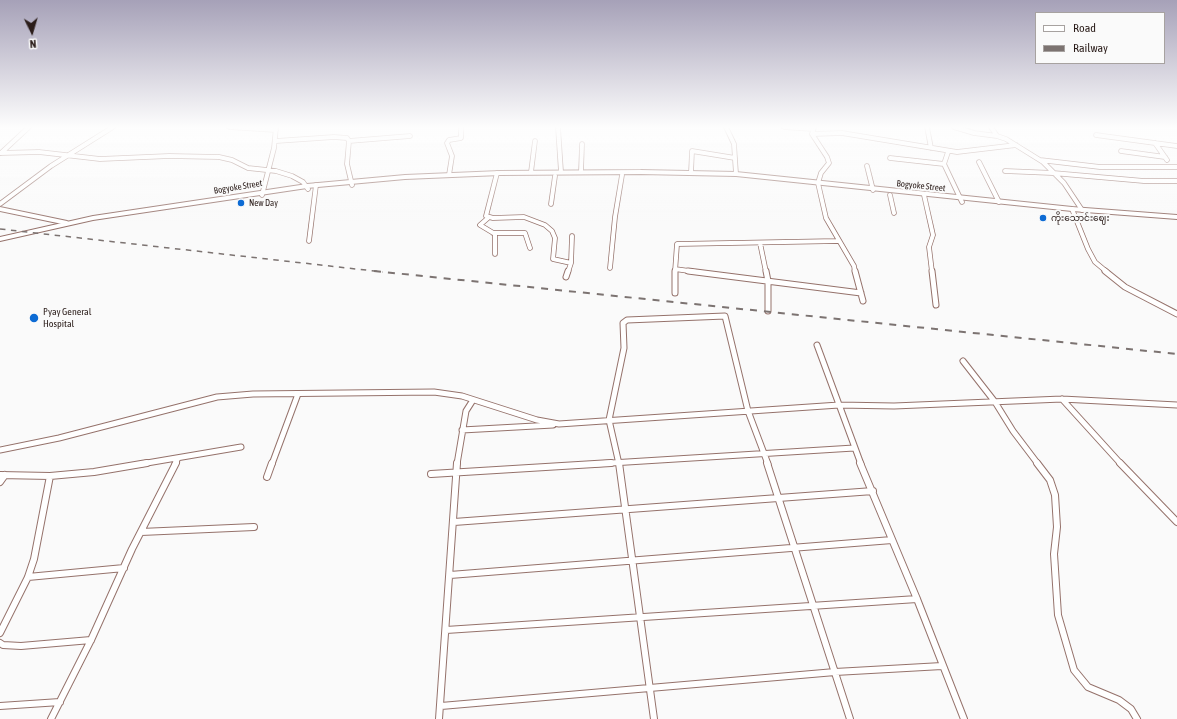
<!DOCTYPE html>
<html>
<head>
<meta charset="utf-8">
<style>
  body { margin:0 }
  #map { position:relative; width:1177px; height:719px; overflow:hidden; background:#fafafa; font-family:"Asap Condensed",sans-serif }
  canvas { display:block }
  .legend { position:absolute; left:1035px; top:12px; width:130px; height:52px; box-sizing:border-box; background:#fafafa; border:1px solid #a7a2a0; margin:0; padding:5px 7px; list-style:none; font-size:12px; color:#2b1d1a }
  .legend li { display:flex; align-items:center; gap:8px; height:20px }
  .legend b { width:20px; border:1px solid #a7a2a0 }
  .north { position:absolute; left:12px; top:12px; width:40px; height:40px; -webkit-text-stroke:3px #fafafa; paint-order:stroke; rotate:175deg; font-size:11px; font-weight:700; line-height:16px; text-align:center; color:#2b1d1a }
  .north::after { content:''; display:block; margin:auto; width:14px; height:18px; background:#2b1d1a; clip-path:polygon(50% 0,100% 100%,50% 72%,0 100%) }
</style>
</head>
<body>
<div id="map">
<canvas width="1177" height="719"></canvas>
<ul class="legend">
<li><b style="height:5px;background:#fff"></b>Road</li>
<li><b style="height:5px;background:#7c7371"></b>Railway</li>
</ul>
<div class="north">N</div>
</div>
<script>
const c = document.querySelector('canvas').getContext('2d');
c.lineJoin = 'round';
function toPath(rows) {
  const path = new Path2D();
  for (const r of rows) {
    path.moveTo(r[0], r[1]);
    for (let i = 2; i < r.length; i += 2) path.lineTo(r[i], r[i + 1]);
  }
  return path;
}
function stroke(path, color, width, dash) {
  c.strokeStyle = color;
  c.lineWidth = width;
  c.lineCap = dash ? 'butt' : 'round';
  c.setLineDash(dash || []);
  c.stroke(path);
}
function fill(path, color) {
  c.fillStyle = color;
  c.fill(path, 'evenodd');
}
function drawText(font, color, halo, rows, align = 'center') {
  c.font = font + ' "Asap Condensed","Noto Sans Myanmar",sans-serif';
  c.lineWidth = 4;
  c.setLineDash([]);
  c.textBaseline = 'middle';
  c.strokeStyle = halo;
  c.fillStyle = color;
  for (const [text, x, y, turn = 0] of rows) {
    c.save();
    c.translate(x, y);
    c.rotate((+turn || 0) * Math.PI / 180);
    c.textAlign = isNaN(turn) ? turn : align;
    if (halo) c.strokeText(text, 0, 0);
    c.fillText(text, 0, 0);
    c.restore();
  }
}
const minorFar2 = toPath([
  [229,127,276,130],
  [558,127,561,172],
  [726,127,734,144,736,174],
  [784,127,813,129],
  [814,127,812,134,827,157,829,163,821,173,818,183,826,218,854,266,855,272],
  [927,127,931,148],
  [954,127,974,133,997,136],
  [991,127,997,136,1006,139,1043,162,1064,183,1082,210],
  [812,134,842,133,957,152,1016,145],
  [1096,135,1177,146],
  [276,141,334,137,347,138,349,141,347,164,352,185],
  [349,141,410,136],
  [1155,143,1167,160],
  [1121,151,1165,157],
  [948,152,944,164,962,202],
  [0,153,39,152,100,159,169,156,219,157,232,160,248,168,276,171,292,176,303,182,308,189],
  [1,153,29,127],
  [890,158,944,164],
  [1040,160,1100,167,1177,167],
  [979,162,999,202],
  [867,166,873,190],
  [1005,171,1053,173,1144,181,1177,181],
  [531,172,535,141],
  [581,172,582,144],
  [497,173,486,216,493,218,524,217,545,225,552,231,555,238,553,259,571,263],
  [691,173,692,151,735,158],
  [449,175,452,156,447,143,449,140,461,138,461,127],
  [262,195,274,148,276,127],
  [890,195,894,213],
  [924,195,933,235,929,247,932,272],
  [0,204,51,166,113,127],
  [551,204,555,176],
  [1072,209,1088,249,1095,262,1107,272],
  [488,218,480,225,495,234,495,254],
  [493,233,525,233,530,248],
  [309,241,316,185],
  [760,243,766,272],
  [610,268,615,217,622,175],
  [675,269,696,272],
  [568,272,571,263,572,236],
  [675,272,677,244,838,241]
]);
const minorFar1 = toPath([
  [675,271,675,293],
  [688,271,861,293],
  [766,271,768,281,768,311],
  [855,271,863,301],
  [932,271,936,305],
  [1105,271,1125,287,1177,314],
  [566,277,568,271],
  [817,345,861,464],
  [963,361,995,402,1013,431,1038,464],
  [1062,399,1121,464],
  [462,430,553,425],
  [0,450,59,438,217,397,253,394,434,392,462,396,537,420,559,424,839,405,894,406,1062,399,1177,405],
  [141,464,241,447],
  [175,464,178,458],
  [272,464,298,394],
  [457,464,466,411,473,400],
  [595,464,854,448],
  [619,464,609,420,624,348,623,323,627,320,725,316,748,411,768,464]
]);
const minor = toPath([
  [619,463,654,719],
  [767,463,850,719],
  [860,463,917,599,964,719],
  [1037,463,1050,480,1055,495,1057,527,1054,554,1058,615,1074,670,1088,687,1119,700,1131,709,1137,719],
  [1120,463,1177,522],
  [431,474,611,463],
  [0,475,50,476,94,472,147,463],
  [267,477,272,463],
  [0,482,5,475],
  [454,522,873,491],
  [141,532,254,527],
  [450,575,892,540],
  [28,577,124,568],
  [446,630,917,599],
  [0,633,28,577,34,559,50,476],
  [0,643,3,645,21,646,91,640],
  [0,706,60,702],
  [441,706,835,672,942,666],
  [51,719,91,640,132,549,176,463],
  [439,719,457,463]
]);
const tertiary = toPath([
  [0,207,67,221,70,223,67,225,0,211,0,207]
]);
const primary = toPath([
  [641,170,736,172,1072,207,1177,215,1177,219,1072,211,736,176,641,174,500,175,405,179,307,188,93,220,0,241,0,237,93,216,307,184,405,175,500,171,641,170]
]);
stroke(minorFar2, '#95726b', 5.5);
stroke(minorFar1, '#95726b', 7);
stroke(minor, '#95726b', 8);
stroke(tertiary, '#95726b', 2);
stroke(primary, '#95726b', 2);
stroke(minorFar2, '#fff', 4);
stroke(minorFar1, '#fff', 5);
stroke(minor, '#fff', 6);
fill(tertiary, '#fff');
fill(primary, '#fff');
stroke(toPath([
  [0,229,383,272]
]), '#7c7371', 1.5, [5.5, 5.5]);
stroke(toPath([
  [374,271,1177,354]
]), '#7c7371', 2, [7, 7]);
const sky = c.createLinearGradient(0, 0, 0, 227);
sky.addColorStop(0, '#a6a1b8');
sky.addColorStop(0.56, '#fdfdfd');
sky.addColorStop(1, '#fdfdfd00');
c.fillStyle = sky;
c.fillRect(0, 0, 1177, 227);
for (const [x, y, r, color] of [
  [241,203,4,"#0d6bd4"],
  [1043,218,4,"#0d6bd4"],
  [34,318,5,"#0d6bd4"]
]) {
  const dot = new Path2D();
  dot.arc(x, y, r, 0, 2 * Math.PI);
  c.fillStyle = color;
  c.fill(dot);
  stroke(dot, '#fafafa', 1.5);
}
drawText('9px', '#2b1d1a', '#fafafa', [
  ["Bogyoke Street",921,186,6],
  ["Bogyoke Street",238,187,-9]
]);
drawText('9px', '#2b1d1a', '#fafafa', [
  ["New Day",249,203],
  ["ကိုးသောင်းဈေး",1051,218]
], 'left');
drawText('10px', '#2b1d1a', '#fafafa', [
  ["Pyay General",43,312],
  ["Hospital",43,324]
], 'left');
</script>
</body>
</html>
